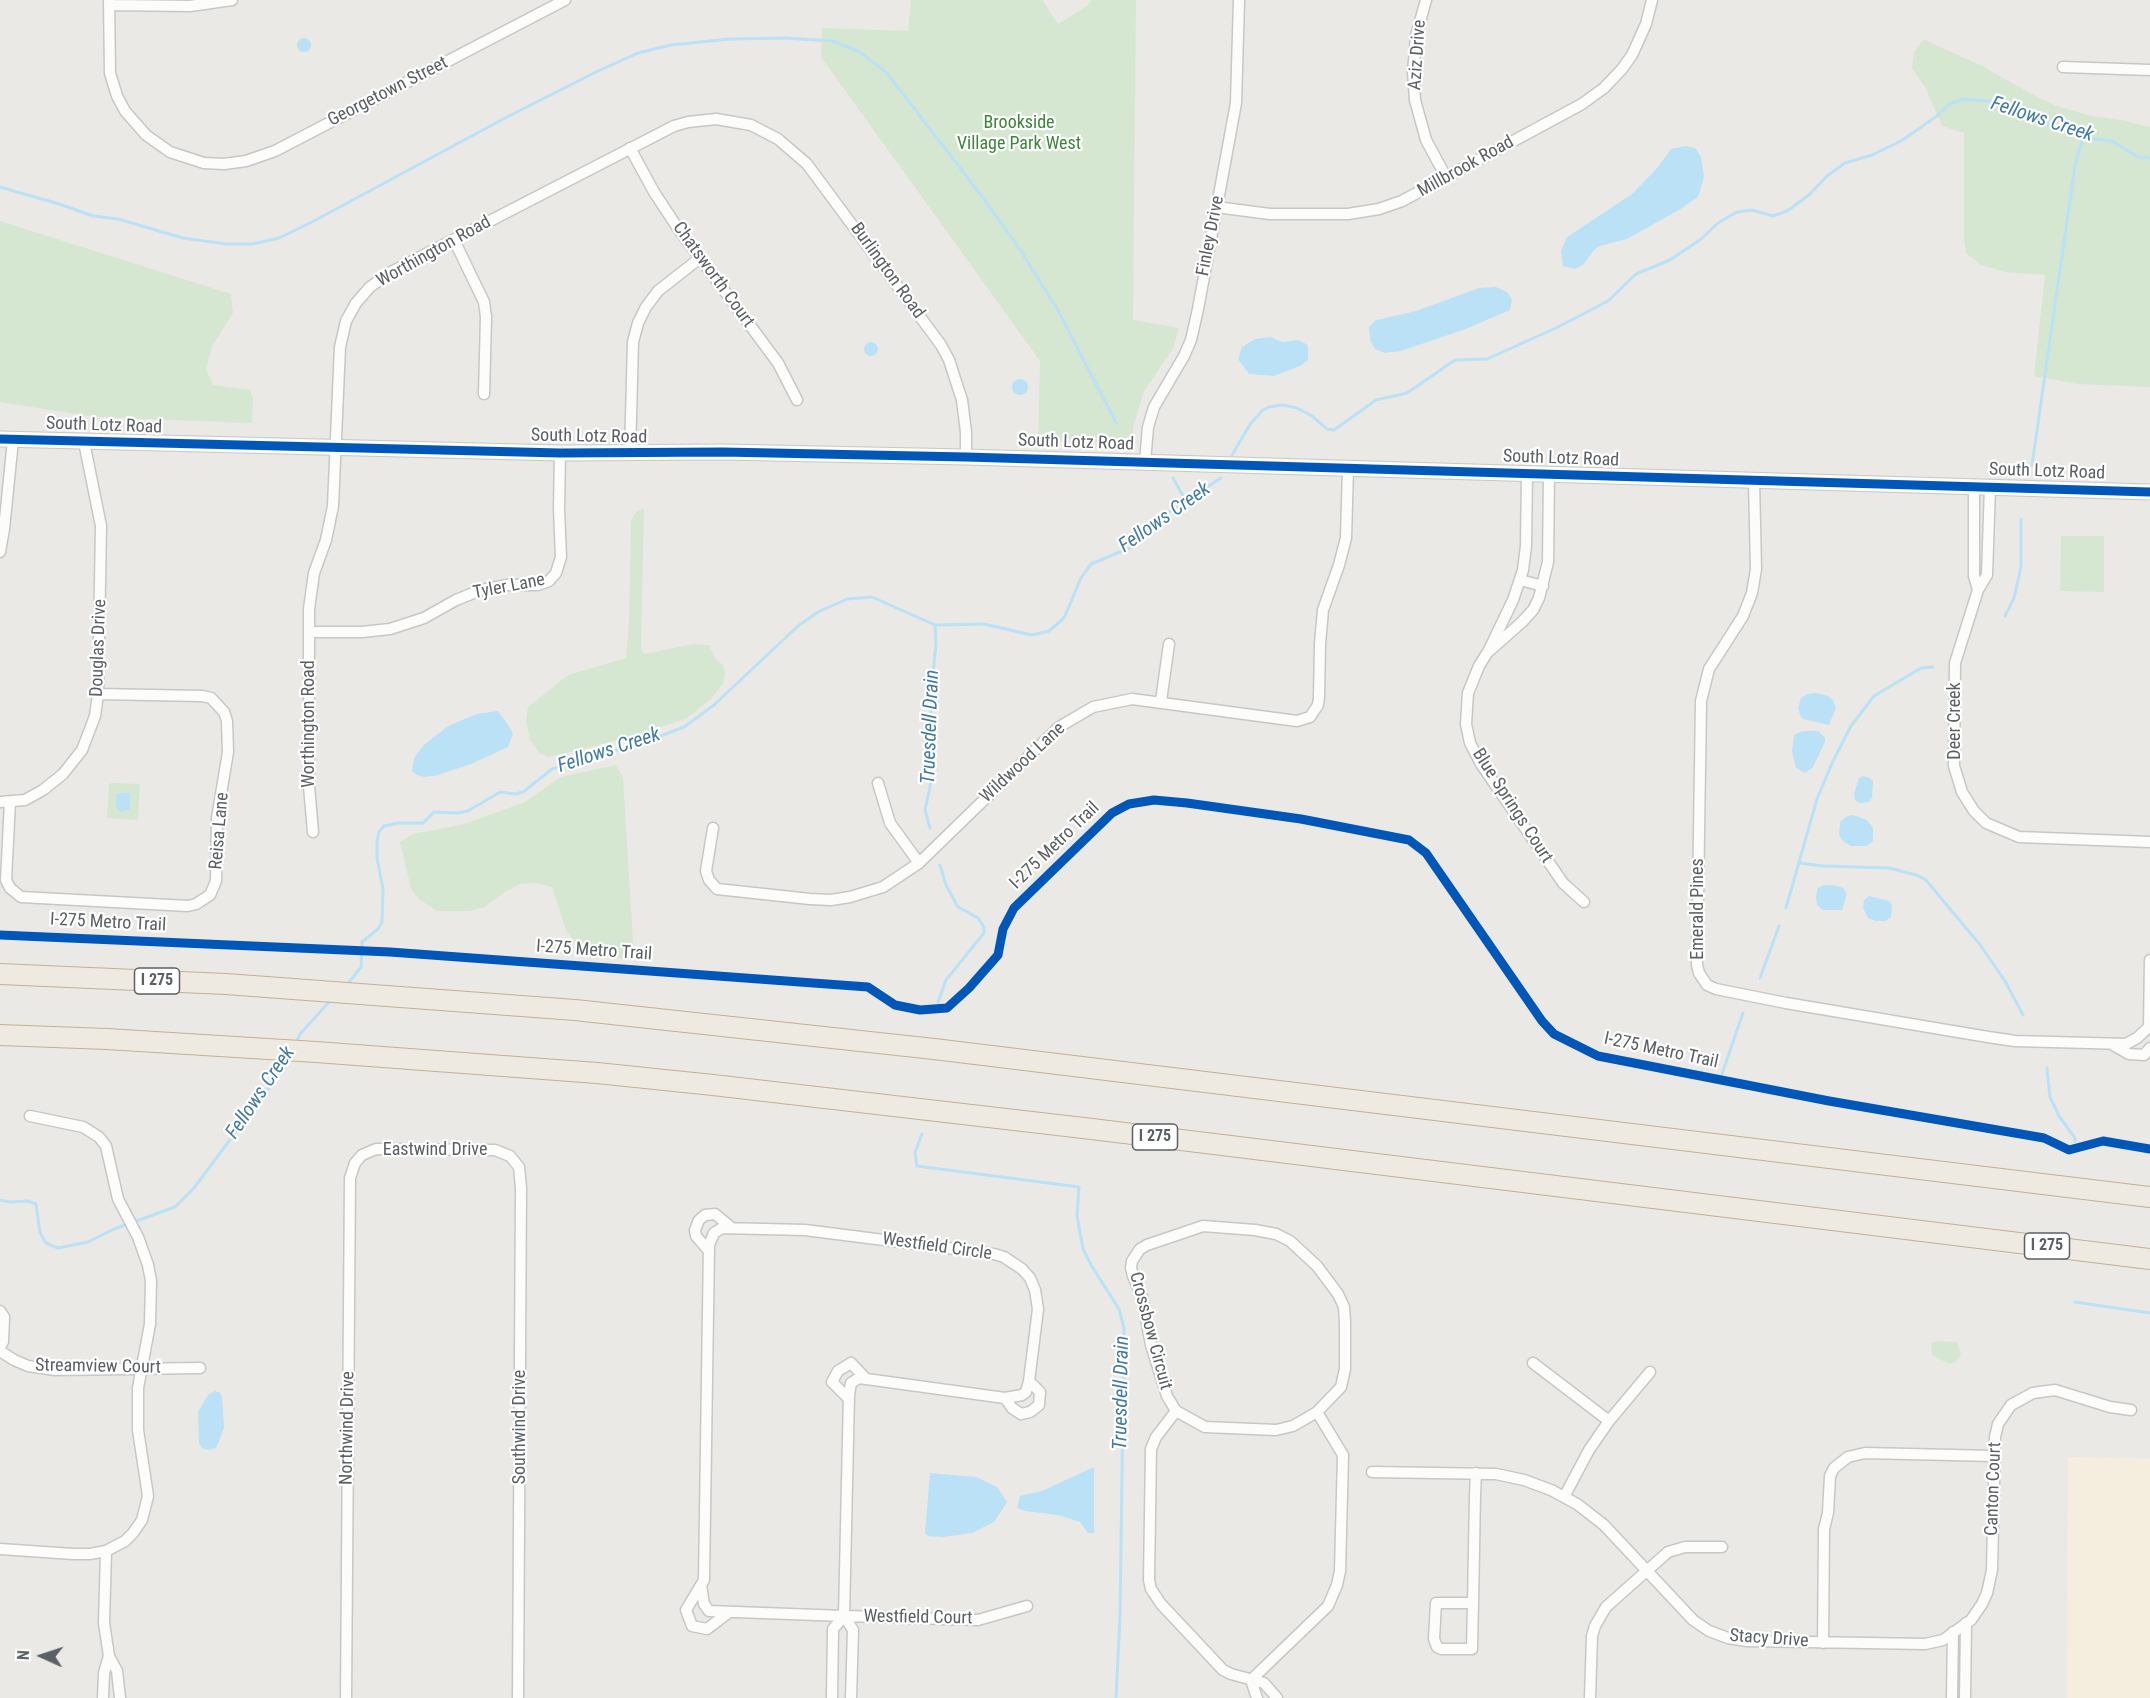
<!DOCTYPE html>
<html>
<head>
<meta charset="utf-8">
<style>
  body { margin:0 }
  #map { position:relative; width:2150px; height:1698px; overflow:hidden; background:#ebe9e6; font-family:"Roboto Condensed",sans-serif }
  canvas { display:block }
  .north { position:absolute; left:12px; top:1626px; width:60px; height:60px; -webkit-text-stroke:4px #fff; paint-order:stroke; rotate:273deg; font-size:16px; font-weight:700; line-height:24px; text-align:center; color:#5b6064 }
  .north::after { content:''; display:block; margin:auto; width:21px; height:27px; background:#5b6064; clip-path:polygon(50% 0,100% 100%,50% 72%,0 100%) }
</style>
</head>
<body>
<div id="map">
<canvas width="2150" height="1698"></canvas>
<div class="north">N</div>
</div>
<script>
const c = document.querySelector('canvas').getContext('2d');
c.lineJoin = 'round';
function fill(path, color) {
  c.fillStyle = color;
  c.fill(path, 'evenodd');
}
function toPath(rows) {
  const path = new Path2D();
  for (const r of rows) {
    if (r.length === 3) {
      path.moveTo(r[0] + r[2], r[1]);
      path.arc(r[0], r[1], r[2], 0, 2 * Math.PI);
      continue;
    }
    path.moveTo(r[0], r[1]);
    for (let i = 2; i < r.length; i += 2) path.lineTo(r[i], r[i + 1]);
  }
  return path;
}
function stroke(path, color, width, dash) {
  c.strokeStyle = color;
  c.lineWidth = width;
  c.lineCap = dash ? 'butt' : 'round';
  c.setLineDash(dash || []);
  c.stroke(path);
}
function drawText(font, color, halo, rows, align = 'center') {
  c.font = font + ' "Roboto Condensed",sans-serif';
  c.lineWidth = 4.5;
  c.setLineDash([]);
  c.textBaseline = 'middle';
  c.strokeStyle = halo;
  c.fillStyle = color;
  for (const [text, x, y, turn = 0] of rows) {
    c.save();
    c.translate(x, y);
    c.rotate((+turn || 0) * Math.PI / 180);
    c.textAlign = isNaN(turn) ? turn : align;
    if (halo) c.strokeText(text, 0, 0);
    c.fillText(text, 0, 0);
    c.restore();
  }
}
fill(toPath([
  [2068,1457,2150,1459,2150,1698,2067,1698]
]), '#f5eedf');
fill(toPath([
  [911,0,1042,0,1058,24,1088,5,1092,0,1136,0,1133,320,1179,328,1173,348,1144,391,1134,424,1131,443,1038,441,1040,361,821,57,822,28,908,31],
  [1923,39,1982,66,2039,98,2057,106,2091,116,2121,120,2150,127,2150,387,2077,384,2034,376,2045,275,2005,272,1981,265,1966,253,1964,239,1964,133,1942,126,1925,87,1912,68,1914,52],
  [0,221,231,294,233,313,212,346,206,369,213,385,250,390,253,398,252,423,95,417,0,402],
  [644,508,641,649,644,654,693,644,709,645,716,659,723,665,725,673,723,684,711,699,687,718,643,733,587,748,549,757,540,754,530,740,526,720,528,707,568,675,626,658,629,623,631,521,636,512],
  [2061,536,2104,536,2104,592,2060,591],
  [616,765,623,778,634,957,630,960,593,954,579,945,567,933,552,887,536,883,520,884,505,892,485,907,469,911,437,911,420,900,411,889,400,842,413,834,460,825,484,817,523,803,561,777],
  [112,783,140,784,138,820,107,818,109,784],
  [1936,1341,1957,1342,1961,1355,1955,1363,1947,1363,1932,1355,1931,1343]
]), '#d5e7d1');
fill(toPath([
  [304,45,7],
  [1686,146,1695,148,1701,157,1704,177,1698,197,1679,210,1627,239,1599,246,1593,251,1584,264,1575,269,1563,266,1561,251,1567,237,1632,194,1658,167,1671,149],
  [1496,287,1507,292,1512,299,1510,310,1466,329,1401,351,1385,353,1375,349,1370,340,1369,327,1376,320,1416,311,1479,288],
  [1270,337,1283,342,1298,340,1308,345,1308,360,1300,366,1274,376,1249,374,1238,359,1242,347,1255,339],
  [871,349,7],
  [1020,387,8],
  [1815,693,1828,696,1833,700,1836,708,1829,725,1803,719,1800,715,1798,708,1801,698,1807,694],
  [498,711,509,726,513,734,508,747,471,764,434,776,424,777,417,775,412,771,414,758,424,745,448,726,477,714],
  [1802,731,1818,731,1825,738,1825,742,1813,767,1805,773,1796,768,1792,751,1794,735],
  [1863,776,1870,778,1873,781,1872,798,1869,802,1859,803,1855,800,1854,794,1859,778],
  [117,793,130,793,130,809,122,812,116,808],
  [1853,815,1867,820,1873,828,1873,841,1867,846,1851,846,1843,841,1839,835,1840,822,1847,816],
  [1824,885,1833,885,1843,888,1847,894,1842,910,1823,910,1817,905,1816,896,1818,888],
  [1869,896,1889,901,1892,905,1891,917,1885,921,1876,921,1868,918,1863,908,1864,900],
  [215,1391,220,1393,222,1397,224,1428,216,1448,209,1450,203,1449,199,1443,198,1412,208,1395],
  [1094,1467,1094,1533,1088,1533,1080,1522,1058,1515,1025,1511,1017,1508,1020,1496,1042,1491],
  [930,1473,976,1477,997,1487,1007,1502,994,1522,972,1533,943,1537,928,1536,925,1533]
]), '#bae1f5');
stroke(toPath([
  [0,187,59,204,93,216,118,219,183,238,226,244,253,244,279,238,312,222,507,117,598,71,638,53,671,45,730,39,785,38,832,41,858,51,886,72,981,195,1021,251,1059,312,1116,423],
  [1232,455,1251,423,1263,410,1269,407,1282,405,1297,408,1312,416,1327,429,1334,430,1376,400,1407,393,1455,360,1487,359,1558,327,1608,301,1636,274,1670,260,1701,239,1718,223,1737,212,1752,210,1773,216,1787,211,1809,195,1827,176,1845,163,1872,155,1901,141,1937,116,1948,105,1963,99,1998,102,2050,125,2087,138,2112,141,2138,157,2150,158],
  [2032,465,2075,166,2083,137],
  [1173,478,1186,501],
  [2005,616,2014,598,2021,567,2021,519],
  [930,828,925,810,930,787,931,694,936,644,935,625],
  [1799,863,1823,866,1889,868,1916,875,1925,879,1981,946,2005,981,2023,1015],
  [1786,908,1817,799,1833,761,1851,726,1874,696,1921,668,1933,667],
  [1760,978,1779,926],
  [346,986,361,967,362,942,378,929,382,922,383,889,377,858,377,841,379,832,384,826,399,823,423,823,434,812,458,813,468,811,500,792,516,794,523,792,552,769,648,741,684,727,714,705,798,626,818,612,847,599,872,597,935,625,984,624,1032,635,1049,631,1064,618,1081,578,1091,564,1132,547,1166,514,1221,478],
  [938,1002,946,980,984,933,984,927,978,918,958,907,946,885,940,865],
  [295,1044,301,1033,330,1001],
  [2047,1068,2050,1097,2059,1116,2075,1138,2075,1141],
  [1722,1074,1743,1013],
  [922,1134,915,1153,917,1166,1079,1187,1077,1216,1083,1249,1091,1265,1119,1309,1124,1328,1120,1617,1116,1698],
  [0,1200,10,1202,27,1201,36,1204,40,1233,46,1243,58,1248,88,1242,114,1229,175,1207,194,1188,279,1074,287,1058],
  [2075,1302,2150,1313]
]), '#bae1f5', 3);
const street = toPath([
  [109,0,110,73,117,96,125,111,146,135,170,152,204,163,224,164,246,161,275,151,565,0],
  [1426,0,1416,36,1413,72,1415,100,1426,140,1446,177],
  [109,5,190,6,232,0],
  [2063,67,2150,70],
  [630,148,654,192,677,227,778,363,797,400],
  [1216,207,1270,214,1348,214,1379,209,1402,201,1582,104,1604,88,1622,69,1632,55,1646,24,1652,0],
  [454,240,484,302,486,317,484,394],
  [630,454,633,342,638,323,646,307,658,291,700,258],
  [1145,462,1148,427,1154,407,1184,356,1191,340,1198,309,1236,103,1239,0],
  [1549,475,1548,562,1539,598,1533,610,1522,622,1487,653,1479,666,1468,693,1466,724,1470,743,1481,764,1563,883,1584,902],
  [1754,480,1756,569,1752,593,1743,616,1709,669,1701,701,1697,965,1699,973,1707,985,1716,989,1786,1003,1988,1037,2015,1041,2126,1044,2137,1038,2149,1027,2150,960],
  [1974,485,1974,576,1978,590],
  [1990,486,1987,575,1978,590,1955,663,1954,766,1962,792,1974,811,1986,823,2019,837,2150,842],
  [0,552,4,529,13,440],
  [1520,580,1543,586],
  [309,632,362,632,390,629,424,618,456,600,481,590,508,585,538,585,549,581,556,573,561,557,559,509,560,453],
  [1488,652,1513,600,1523,570,1526,546,1527,474],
  [1161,701,1169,644],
  [878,783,890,823,919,863],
  [0,802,25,800,43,790,63,774,82,750,95,716,98,694,101,526,84,442],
  [10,802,6,880,10,888,21,897,188,906,196,904,210,895,216,881,217,818,228,752,227,721,224,712,211,698,202,696,98,694],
  [713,828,706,871,709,880,717,889,810,899,831,900,850,897,883,887,919,863,1059,727,1093,707,1132,699,1297,721,1310,717,1318,705,1319,697,1320,644,1323,610,1339,565,1346,538,1348,469],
  [313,832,309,786,309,609,314,573,326,540,333,506,340,347,346,321,356,303,370,287,391,272,674,126,688,122,716,119,751,125,778,139,807,164,941,345,949,360,962,400,966,432,966,457],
  [2113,1045,2129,1054,2144,1055,2150,1048],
  [1203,1226,1255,1230,1276,1234,1290,1241,1317,1266,1338,1294,1344,1307,1345,1322,1345,1369,1341,1387,1317,1412,1293,1426,1276,1430,1205,1427,1176,1411,1167,1396,1151,1345,1142,1297,1133,1276,1131,1268,1132,1261,1140,1249,1147,1245,1203,1226],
  [722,1228,805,1230,994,1254,1004,1257,1022,1269,1030,1278,1035,1290,1038,1309,1029,1381,1026,1392,1022,1395,1005,1398,859,1378,851,1383,849,1395,844,1616,709,1611,704,1604,701,1585,704,1580,709,1245,714,1233,722,1228],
  [709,1251,696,1236,695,1230,699,1220,705,1215,715,1214,732,1228],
  [0,1311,4,1317,3,1342,0,1347],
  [0,1351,14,1360,28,1366,55,1370,200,1368],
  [1533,1363,1609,1421],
  [1005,1398,1012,1408,1021,1414,1030,1412,1034,1409,1039,1405,1040,1392,1029,1381],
  [849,1399,832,1382,838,1371,851,1363,866,1379],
  [1176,1411,1156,1437,1151,1449,1149,1580,1151,1589,1161,1604,1223,1670,1231,1674,1264,1683,1277,1698],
  [1372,1472,1496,1474,1524,1480,1551,1490,1577,1504,1604,1525,1693,1620,1709,1631,1728,1638,1747,1641,1925,1644,1943,1640,1971,1620,1982,1604,1987,1593,1992,1570,1995,1437,1998,1424,2011,1405,2033,1393,2055,1390,2110,1407,2131,1410],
  [1564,1497,1589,1450,1609,1421,1650,1372],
  [0,1549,73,1554,90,1554,106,1551,125,1541,133,1533,142,1520,148,1496,138,1430,138,1388,150,1324,151,1281,148,1265,138,1237,118,1199,106,1146,99,1137,83,1127,30,1116],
  [106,1551,104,1623,109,1656,117,1671,120,1698],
  [701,1585,686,1610,692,1626,707,1629,728,1613],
  [1473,1603,1436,1603,1434,1639,1437,1647,1441,1649,1472,1649,1473,1603,1475,1495,1476,1473],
  [844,1616,978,1620,1027,1606],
  [844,1616,853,1630,851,1698],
  [1823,1643,1824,1529,1828,1513,1830,1476,1834,1468,1848,1457,1865,1453,1994,1456],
  [1251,1680,1328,1606,1337,1585,1340,1571,1343,1455,1317,1412],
  [1251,1680,1257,1698],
  [103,1698,104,1673,109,1656],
  [346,1698,350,1178,355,1163,362,1155,376,1149,495,1150,510,1156,519,1167,521,1188,518,1698],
  [832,1698,833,1629,844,1616],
  [1590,1698,1592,1636,1595,1626,1606,1607,1668,1552,1685,1547,1722,1547],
  [1952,1698,1953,1632],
  [1965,1698,1966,1623]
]);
const secondary = toPath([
  [0,439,560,453,723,452,966,457,2150,492]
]);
const highway = toPath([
  [0,974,226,984,575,1010,934,1049,2150,1197],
  [0,1035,107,1039,316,1052,597,1073,713,1085,1092,1129,2150,1259]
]);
stroke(street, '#c7c7c7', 13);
stroke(secondary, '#c6c7c7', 17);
stroke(highway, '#c2b094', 22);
stroke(street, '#fcfcfb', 10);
stroke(secondary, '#fcfcfb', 15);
stroke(highway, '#eeeae1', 20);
stroke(toPath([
  [0,439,560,453,723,452,966,457,2150,492],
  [0,935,390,952,868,987,895,1005,920,1010,947,1008,969,988,998,955,1003,929,1014,908,1112,813,1129,804,1154,800,1187,803,1301,819,1409,840,1426,853,1542,1021,1554,1034,1598,1056,1829,1101,2044,1138,2069,1150,2103,1141,2150,1149]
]), '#0057b8', 9);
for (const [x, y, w] of [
  [157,981,45],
  [1155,1137,45],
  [2047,1246,45]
]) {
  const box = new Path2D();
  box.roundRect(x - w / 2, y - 13, w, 26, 4.5);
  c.fillStyle = '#fff';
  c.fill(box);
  stroke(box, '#5b6064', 1.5);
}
drawText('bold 16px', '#5b6064', null, [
  ["I 275",157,981],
  ["I 275",1155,1137],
  ["I 275",2047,1246]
]);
drawText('18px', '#5b6064', '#fff', [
  ["Aziz Drive",1418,55,-86],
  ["Georgetown Street",388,92,-27],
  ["Millbrook Road",1466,167,-29],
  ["Finley Drive",1211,236,-79],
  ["Worthington Road",434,252,-29],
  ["Burlington Road",887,271,54],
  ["Chatsworth Court",713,275,54],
  ["South Lotz Road",104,426,2],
  ["South Lotz Road",589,437,1],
  ["South Lotz Road",1076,443,2],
  ["South Lotz Road",1561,459,2],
  ["South Lotz Road",2047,472,2],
  ["Tyler Lane",509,587,-11],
  ["Douglas Drive",99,648,-88],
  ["Deer Creek",1955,721,-90],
  ["Worthington Road",309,724,-90],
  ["Wildwood Lane",1023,763,-43],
  ["Blue Springs Court",1512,806,57],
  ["Reisa Lane",220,831,-85],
  ["I-275 Metro Trail",1055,846,-44],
  ["Emerald Pines",1698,909,-90],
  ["I-275 Metro Trail",108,923,3],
  ["I-275 Metro Trail",594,951,4],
  ["I-275 Metro Trail",1661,1051,12],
  ["Eastwind Drive",435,1150],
  ["Westfield Circle",937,1247,8],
  ["Crossbow Circuit",1150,1331,75],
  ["Streamview Court",98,1367,1],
  ["Southwind Drive",520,1427,-90],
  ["Northwind Drive",348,1428,-89],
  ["Canton Court",1994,1489,-88],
  ["Westfield Court",918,1618,1],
  ["Stacy Drive",1769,1639,4]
]);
drawText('18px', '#3b8638', '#fff', [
  ["Brookside",1019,123],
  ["Village Park West",1019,144]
]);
drawText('italic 20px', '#407aa5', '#fff', [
  ["Fellows Creek",2042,120,18],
  ["Fellows Creek",1165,518,-35],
  ["Truesdell Drain",931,727,-88],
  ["Fellows Creek",609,751,-18],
  ["Fellows Creek",261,1093,-56],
  ["Truesdell Drain",1122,1393,-89]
]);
</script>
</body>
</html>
